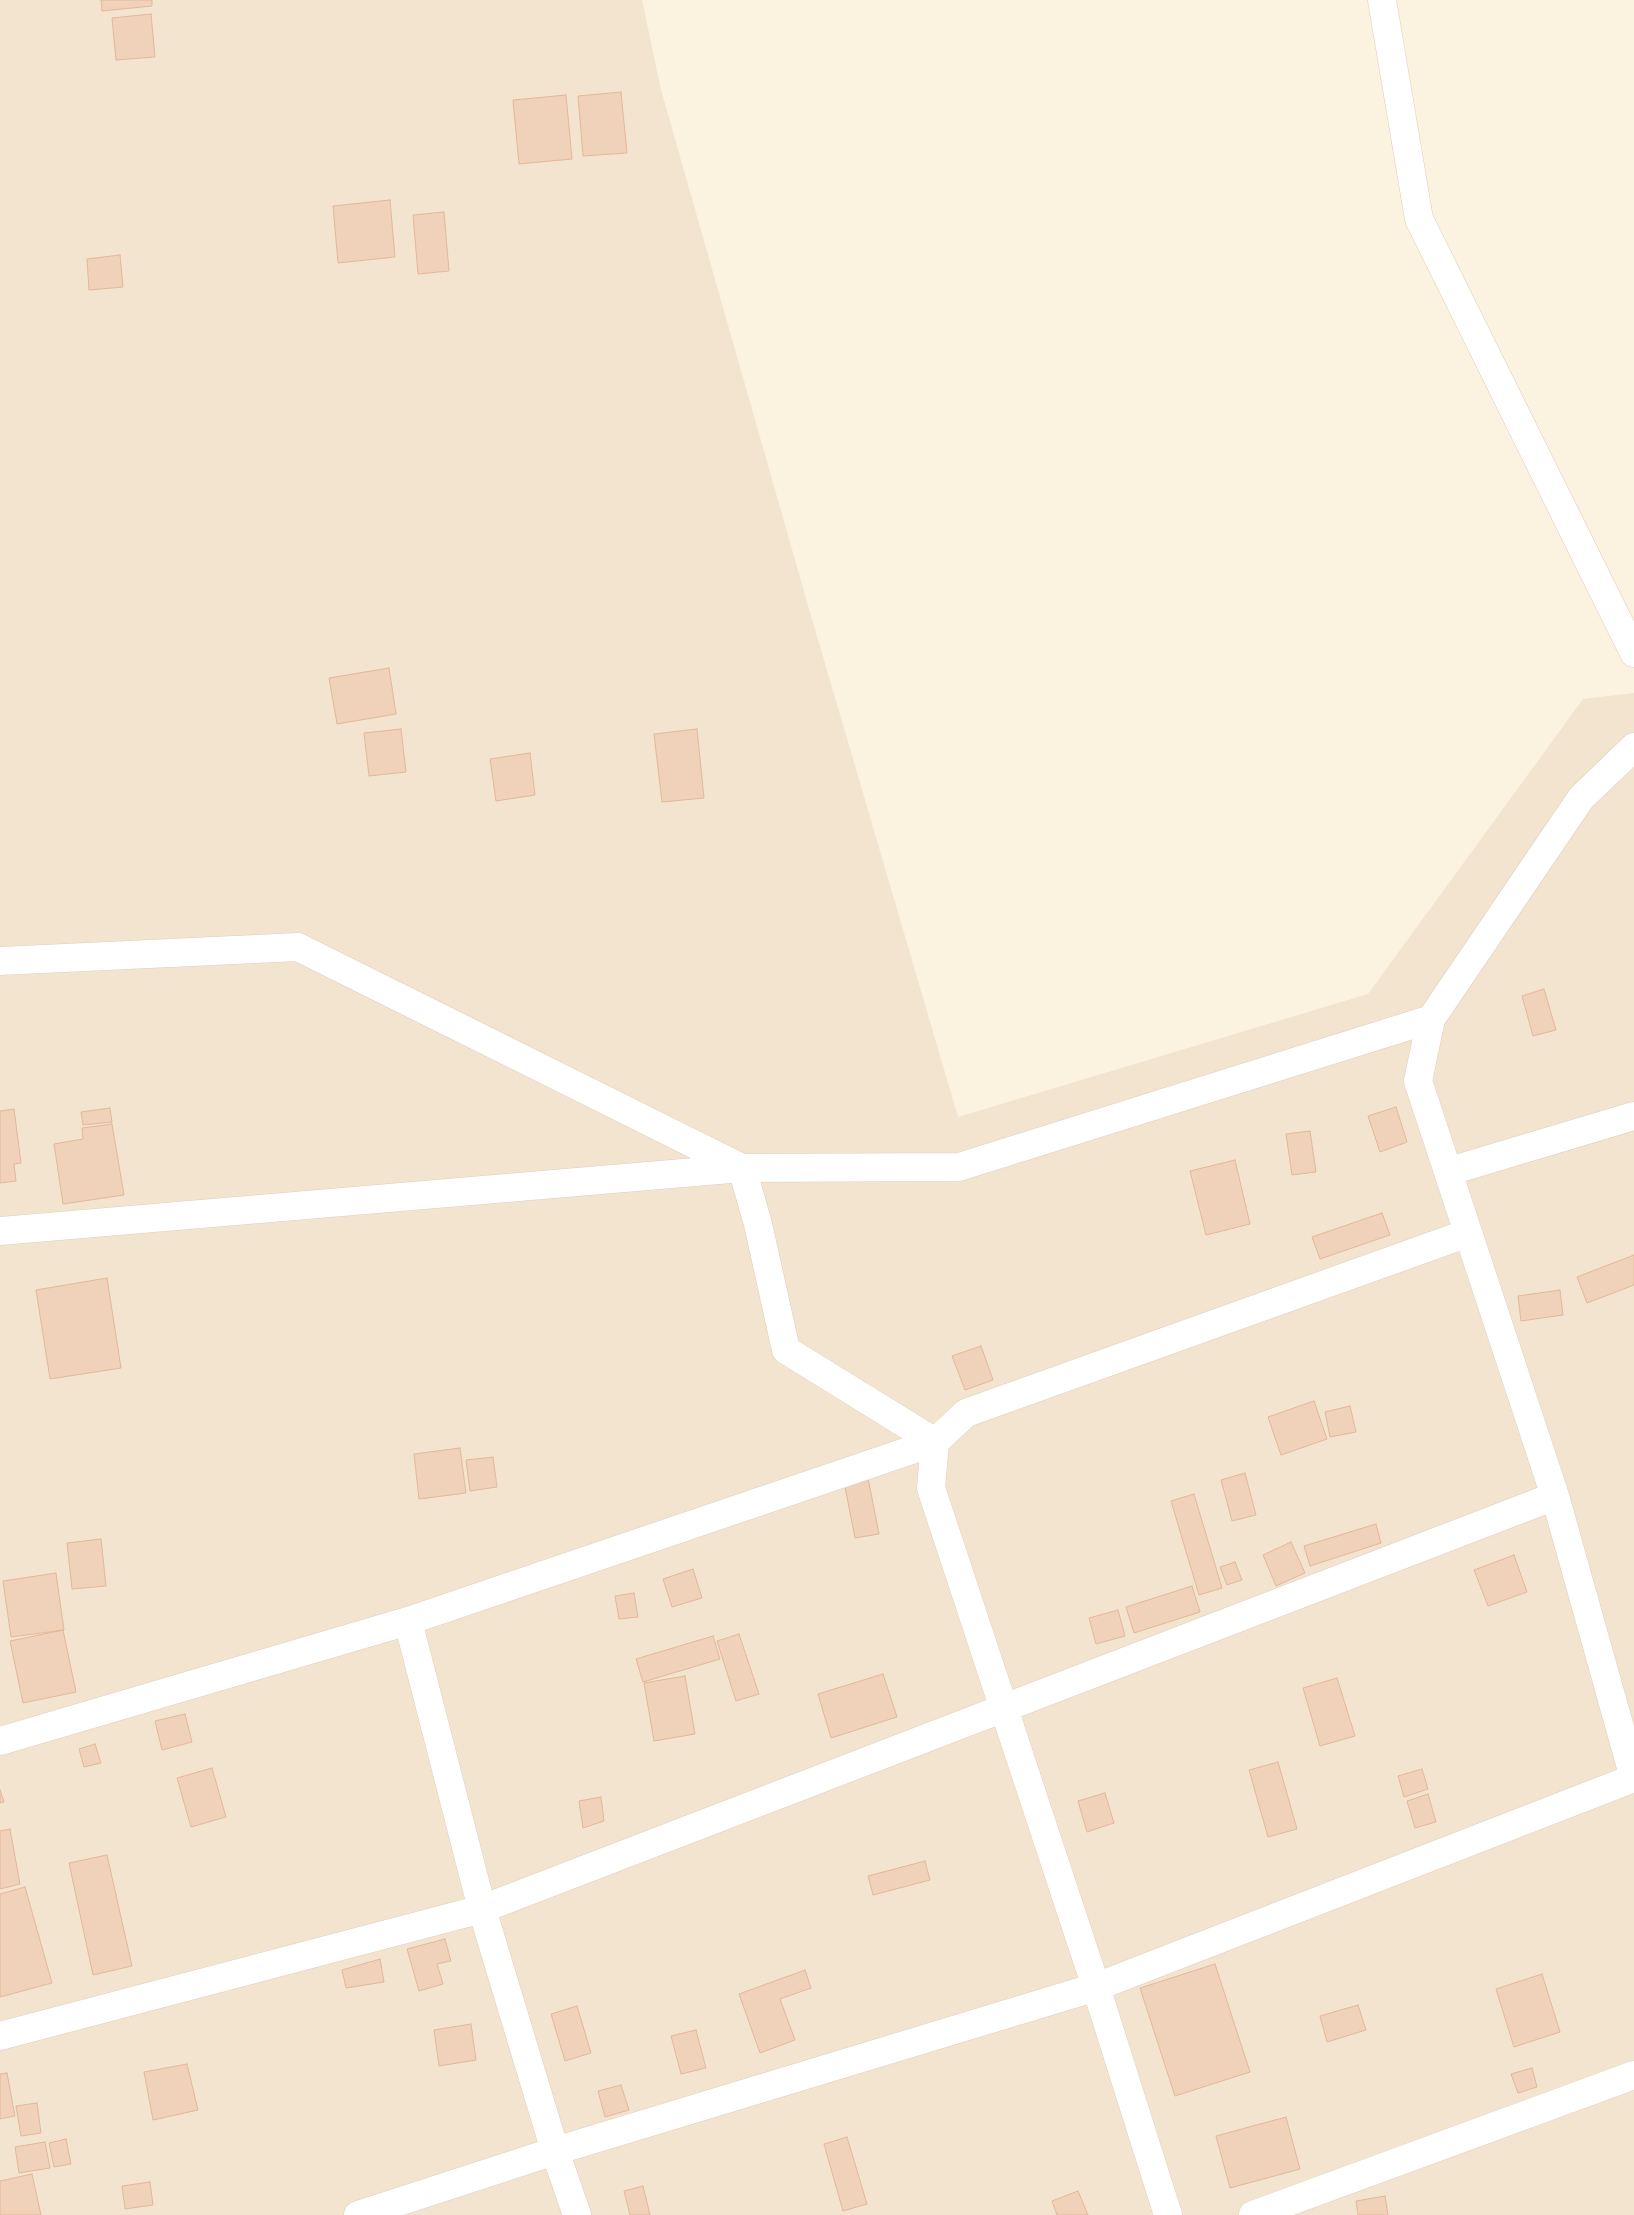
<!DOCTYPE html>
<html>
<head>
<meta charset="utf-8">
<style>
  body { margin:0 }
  canvas { display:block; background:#fbf2e0 }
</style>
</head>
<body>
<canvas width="1634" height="2215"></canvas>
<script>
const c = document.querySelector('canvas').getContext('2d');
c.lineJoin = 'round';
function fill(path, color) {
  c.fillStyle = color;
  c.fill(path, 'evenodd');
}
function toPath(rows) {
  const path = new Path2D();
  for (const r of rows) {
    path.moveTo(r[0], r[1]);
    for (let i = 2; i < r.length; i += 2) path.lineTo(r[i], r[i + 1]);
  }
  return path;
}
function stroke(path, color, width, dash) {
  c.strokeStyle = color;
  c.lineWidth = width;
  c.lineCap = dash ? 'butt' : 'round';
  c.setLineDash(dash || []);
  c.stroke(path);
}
fill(toPath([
  [0,0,642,0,661,90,809,609,958,1117,1368,994,1583,699,1634,693,1634,2215,0,2215]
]), '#f3e4cf');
const building = toPath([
  [101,0,152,0,152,6,102,11,101,0],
  [151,14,155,57,116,60,112,18,151,14],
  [621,92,627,153,583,156,578,96,621,92],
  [566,95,572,159,519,164,513,100,566,95],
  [390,200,395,257,338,263,333,206,390,200],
  [444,212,449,271,418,274,413,215,444,212],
  [120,255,123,287,89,290,87,259,120,255],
  [389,668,396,714,337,724,329,678,389,668],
  [401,729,406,772,369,776,364,733,401,729],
  [697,729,704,798,662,802,654,734,697,729],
  [530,753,535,795,496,801,490,759,530,753],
  [1544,989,1556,1030,1533,1036,1522,996,1544,989],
  [1396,1107,1407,1142,1380,1152,1368,1116,1396,1107],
  [110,1108,112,1122,83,1125,81,1112,110,1108],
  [14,1109,21,1163,14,1164,16,1181,0,1183,0,1111,14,1109],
  [112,1124,124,1195,63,1204,54,1144,83,1139,82,1128,112,1124],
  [1310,1131,1316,1172,1292,1175,1286,1134,1310,1131],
  [1235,1160,1250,1224,1206,1235,1190,1171,1235,1160],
  [1382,1213,1390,1235,1320,1259,1312,1237,1382,1213],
  [1634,1255,1634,1285,1587,1303,1577,1277,1634,1255],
  [107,1278,121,1368,50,1379,36,1290,107,1278],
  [1560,1290,1563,1315,1521,1321,1518,1296,1560,1290],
  [981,1346,993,1380,965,1390,952,1356,981,1346],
  [1314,1401,1327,1439,1281,1455,1268,1417,1314,1401],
  [1350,1406,1356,1432,1330,1437,1325,1412,1350,1406],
  [460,1448,466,1493,419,1499,414,1454,460,1448],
  [493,1457,497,1487,470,1491,466,1460,493,1457],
  [1245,1473,1256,1515,1232,1521,1221,1480,1245,1473],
  [868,1478,879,1534,855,1538,844,1482,868,1478],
  [1194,1494,1222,1588,1199,1595,1171,1501,1194,1494],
  [1376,1524,1381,1543,1310,1566,1304,1546,1376,1524],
  [101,1539,106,1586,72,1589,67,1543,101,1539],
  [1291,1542,1305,1573,1276,1586,1263,1555,1291,1542],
  [1514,1555,1527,1592,1488,1606,1474,1570,1514,1555],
  [1235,1562,1242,1580,1227,1585,1220,1567,1235,1562],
  [693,1569,702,1598,672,1607,663,1579,693,1569],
  [56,1573,64,1630,11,1637,3,1581,56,1573],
  [1192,1586,1200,1612,1134,1633,1126,1607,1192,1586],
  [634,1593,638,1617,619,1619,615,1596,634,1593],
  [1118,1610,1125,1636,1096,1644,1089,1618,1118,1610],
  [63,1630,76,1692,23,1703,10,1641,63,1630],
  [739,1634,759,1694,736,1701,717,1641,739,1634],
  [713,1636,720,1659,643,1682,636,1659,713,1636],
  [883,1674,897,1717,831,1738,818,1694,883,1674],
  [685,1676,695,1734,654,1741,644,1683,685,1676],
  [1337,1678,1355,1736,1320,1746,1303,1688,1337,1678],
  [185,1714,192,1742,162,1750,155,1721,185,1714],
  [95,1744,101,1763,84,1767,79,1749,95,1744],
  [1278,1762,1297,1829,1268,1837,1249,1770,1278,1762],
  [212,1768,226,1817,191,1827,177,1778,212,1768],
  [1422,1769,1428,1789,1404,1797,1398,1776,1422,1769],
  [0,1790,4,1802,0,1803,0,1790],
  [1105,1793,1114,1823,1087,1832,1078,1801,1105,1793],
  [1428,1794,1436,1822,1415,1828,1407,1801,1428,1794],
  [601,1797,604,1821,583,1828,579,1801,601,1797],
  [10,1829,20,1884,0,1889,0,1831,10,1829],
  [107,1855,132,1966,93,1975,69,1863,107,1855],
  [925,1861,930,1880,873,1895,868,1876,925,1861],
  [25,1887,52,1983,0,1997,0,1894,25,1887],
  [445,1939,451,1961,437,1964,443,1984,419,1991,407,1949,445,1939],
  [380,1959,384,1982,346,1988,342,1970,380,1959],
  [1215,1964,1250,2072,1175,2096,1140,1988,1215,1964],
  [805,1970,811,1988,780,1999,795,2040,760,2053,739,1994,805,1970],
  [1542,1974,1560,2032,1514,2047,1496,1989,1542,1974],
  [1358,2005,1366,2030,1327,2042,1320,2016,1358,2005],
  [577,2006,591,2053,565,2061,551,2014,577,2006],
  [471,2024,476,2060,439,2066,434,2030,471,2024],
  [696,2030,706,2068,681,2074,671,2036,696,2030],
  [187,2064,198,2110,153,2120,144,2072,187,2064],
  [1532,2068,1537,2087,1518,2093,1511,2074,1532,2068],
  [7,2073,15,2116,0,2119,0,2074,7,2073],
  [621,2085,629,2110,605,2117,598,2091,621,2085],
  [37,2103,41,2133,21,2136,16,2106,37,2103],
  [1286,2117,1300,2169,1230,2188,1216,2136,1286,2117],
  [847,2137,867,2204,843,2211,824,2144,847,2137],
  [66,2139,71,2164,54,2167,49,2143,66,2139],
  [45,2142,50,2168,19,2173,15,2147,45,2142],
  [32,2174,41,2215,0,2215,0,2181,32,2174],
  [150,2182,153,2205,125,2209,122,2186,150,2182],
  [643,2186,650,2215,630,2215,624,2191,643,2186],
  [1078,2191,1088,2215,1057,2215,1052,2201,1078,2191],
  [1385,2196,1388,2215,1358,2215,1356,2201,1385,2196]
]);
fill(building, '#f0d1b9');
stroke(building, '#e3b899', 1);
const street = toPath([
  [1382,0,1419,219,1634,653],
  [1634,747,1581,798,1431,1019,1418,1081,1555,1496,1634,1778],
  [0,961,298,947,742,1168,758,1224,786,1350,935,1442],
  [1450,1171,1634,1116],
  [0,1231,742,1168,959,1167,1431,1019],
  [408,1621,482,1909,555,2151,577,2215],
  [0,1741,408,1621,935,1442],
  [0,2036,482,1909,1555,1496],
  [358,2215,555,2151,1096,1987,1634,1778],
  [1168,2215,1096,1987,931,1488,935,1442,966,1413,1468,1233],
  [1253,2215,1634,2075]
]);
stroke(street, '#dfcebd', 29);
stroke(street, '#fff', 28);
</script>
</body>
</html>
